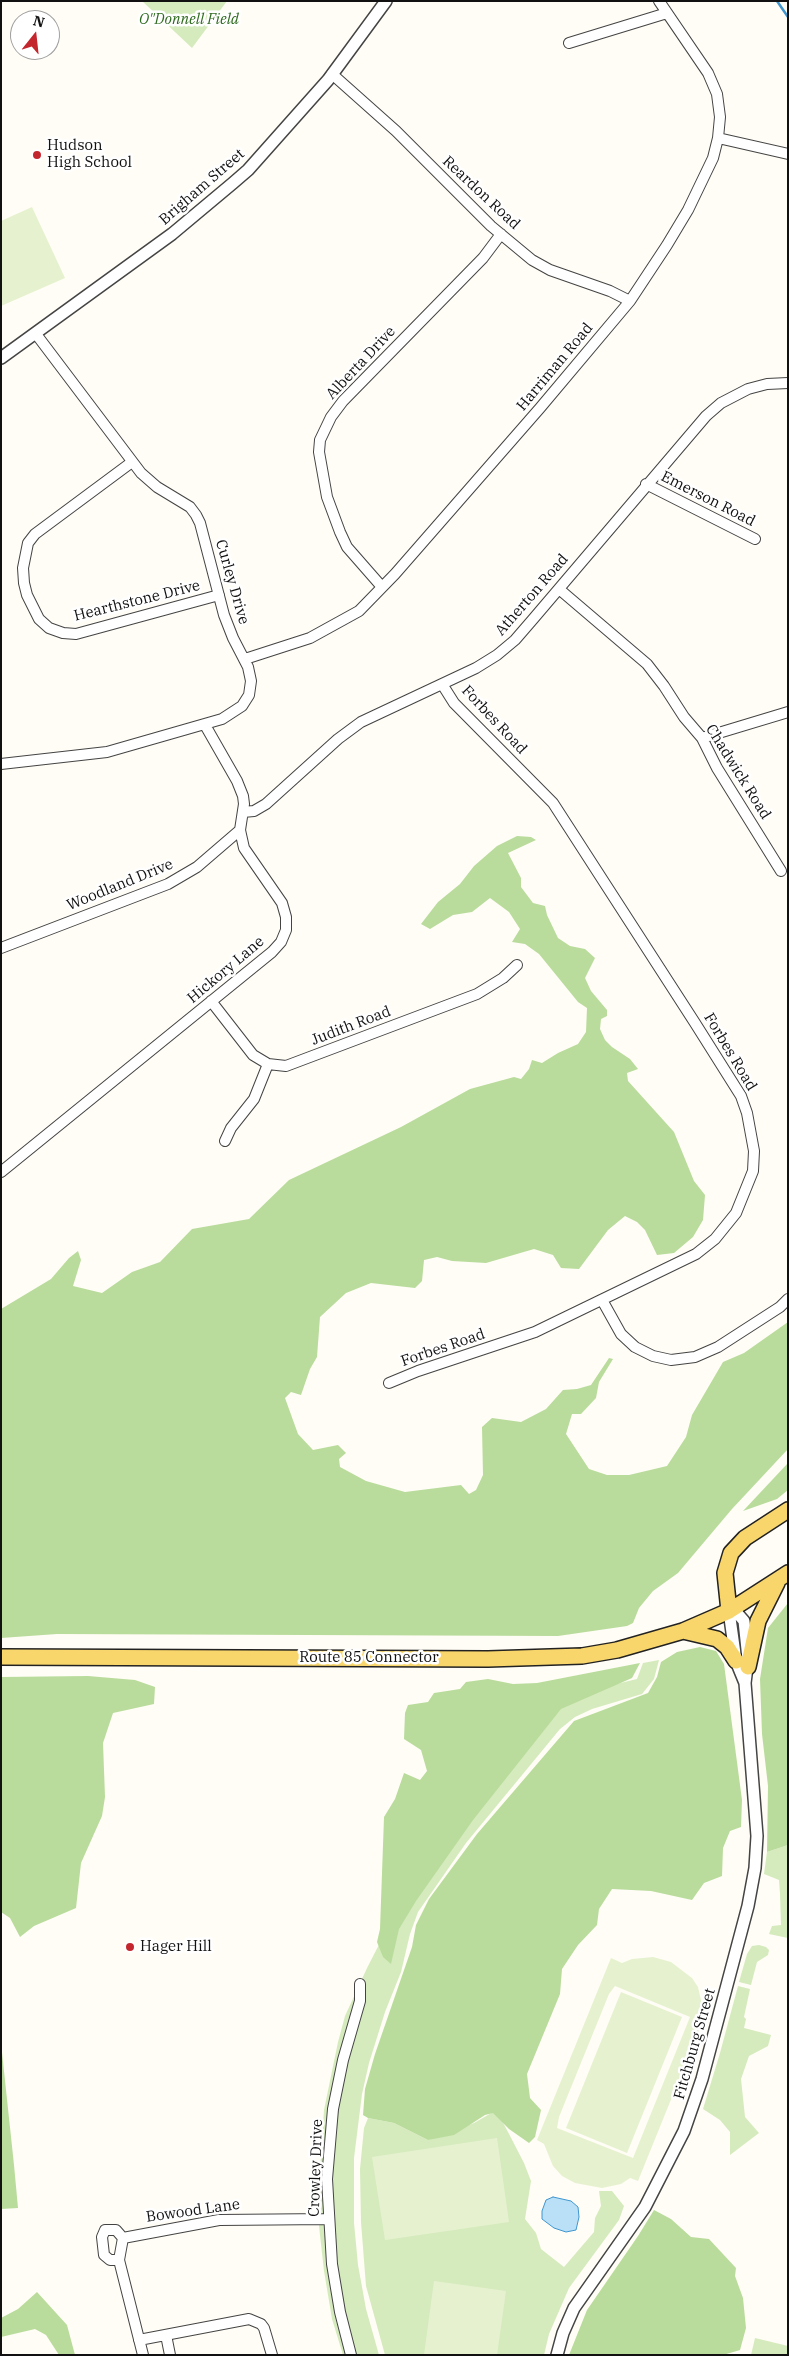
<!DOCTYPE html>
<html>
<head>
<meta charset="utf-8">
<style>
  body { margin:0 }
  #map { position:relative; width:789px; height:2356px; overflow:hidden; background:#fffdf5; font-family:"IBM Plex Serif",serif }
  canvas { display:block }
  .frame { position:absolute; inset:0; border:2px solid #111; pointer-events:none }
  .north { position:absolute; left:10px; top:10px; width:50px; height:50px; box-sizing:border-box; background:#fff; border:1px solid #a0a0a0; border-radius:50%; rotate:16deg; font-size:14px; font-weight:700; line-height:20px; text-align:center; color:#111 }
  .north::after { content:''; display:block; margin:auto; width:18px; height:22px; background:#c4262e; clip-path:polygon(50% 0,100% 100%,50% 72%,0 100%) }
</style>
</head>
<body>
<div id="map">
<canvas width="789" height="2356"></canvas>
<div class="frame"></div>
<div class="north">N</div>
</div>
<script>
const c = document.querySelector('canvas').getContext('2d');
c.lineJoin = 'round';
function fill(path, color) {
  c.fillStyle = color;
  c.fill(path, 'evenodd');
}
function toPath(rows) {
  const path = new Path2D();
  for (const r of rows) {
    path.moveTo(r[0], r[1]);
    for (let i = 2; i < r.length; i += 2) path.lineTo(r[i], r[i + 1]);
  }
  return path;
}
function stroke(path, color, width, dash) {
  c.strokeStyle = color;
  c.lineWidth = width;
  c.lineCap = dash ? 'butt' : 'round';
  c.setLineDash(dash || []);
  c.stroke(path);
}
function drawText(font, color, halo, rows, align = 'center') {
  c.font = font + ' "IBM Plex Serif",serif';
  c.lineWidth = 5;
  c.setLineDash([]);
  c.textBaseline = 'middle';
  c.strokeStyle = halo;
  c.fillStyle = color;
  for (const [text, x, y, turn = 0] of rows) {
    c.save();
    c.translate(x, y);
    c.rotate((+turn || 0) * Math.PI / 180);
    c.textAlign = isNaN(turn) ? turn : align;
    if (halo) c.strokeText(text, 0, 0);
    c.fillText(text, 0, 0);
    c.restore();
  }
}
fill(toPath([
  [142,1,227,1,192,48],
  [659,1660,654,1679,642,1694,592,1709,575,1717,560,1729,466,1843,418,1912,410,1934,401,1972,385,2012,369,2063,362,2094,354,2158,354,2223,358,2265,366,2309,379,2355,343,2355,332,2319,324,2271,319,2226,319,2185,324,2110,338,2042,345,2016,367,1968,385,1933,552,1710,608,1686,637,1679,643,1663],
  [788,1845,788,1938,769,1934,772,1926,781,1925,780,1894,779,1880,764,1874,767,1852],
  [759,1945,766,1947,769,1950,768,1955,757,1962,751,1985,739,1982,747,1954,752,1946],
  [738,1986,750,1989,744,2017,746,2019,744,2028,771,2035,768,2046,749,2056,741,2079,745,2117,759,2133,730,2155,730,2132,720,2120,703,2109,720,2053],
  [493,2112,501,2119,508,2132,524,2163,531,2181,525,2219,536,2233,541,2249,564,2267,594,2232,595,2218,601,2206,599,2191,612,2191,624,2206,619,2220,569,2288,549,2334,544,2355,385,2355,366,2286,361,2222,360,2169,364,2128,368,2118,394,2123,428,2140,474,2123],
  [755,2338,788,2346,788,2355,751,2355]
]), '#d5ebbd');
fill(toPath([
  [517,836,531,837,536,840,508,853,521,878,521,887,533,903,545,906,547,915,558,938,570,946,585,949,595,958,585,978,591,991,607,1010,607,1016,601,1019,600,1029,605,1040,612,1047,630,1059,638,1069,627,1073,628,1081,674,1132,694,1181,705,1195,703,1220,693,1237,674,1253,657,1255,645,1230,637,1222,625,1216,608,1230,579,1269,561,1268,553,1255,534,1249,486,1263,452,1261,437,1257,424,1260,422,1281,415,1288,371,1283,346,1293,320,1317,317,1357,310,1369,301,1395,291,1392,285,1398,298,1434,313,1450,338,1445,346,1453,339,1459,340,1467,366,1481,405,1492,461,1485,469,1494,476,1490,483,1475,482,1427,492,1418,521,1422,546,1409,563,1390,577,1389,591,1385,609,1358,613,1359,599,1382,596,1398,581,1414,572,1414,566,1434,589,1469,607,1475,629,1475,667,1466,686,1437,692,1415,723,1362,744,1353,788,1322,788,1449,732,1509,678,1573,653,1591,639,1608,633,1623,627,1626,558,1636,57,1634,1,1638,1,1309,51,1279,69,1258,78,1251,81,1260,73,1286,102,1293,132,1272,160,1262,192,1229,249,1219,289,1180,401,1127,470,1089,514,1077,521,1079,529,1069,532,1060,542,1063,558,1053,578,1044,586,1032,587,1008,578,1002,539,954,525,944,512,942,520,929,509,912,490,898,472,912,453,915,430,929,421,924,438,902,460,884,474,866,497,846],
  [788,1463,788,1490,777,1499,743,1511],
  [788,1603,788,1845,767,1852,768,1786,762,1734,760,1679,768,1628],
  [700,1647,716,1651,724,1664,742,1800,741,1827,730,1831,723,1848,722,1876,704,1883,692,1900,651,1891,612,1889,599,1909,597,1925,578,1945,562,1969,560,1994,527,2074,530,2098,541,2110,535,2137,529,2143,509,2129,493,2113,485,2115,454,2135,428,2140,394,2123,368,2118,363,2115,365,2089,375,2054,412,1947,416,1925,429,1899,477,1834,574,1721,648,1693,657,1677,661,1662,677,1652],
  [640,1663,632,1678,561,1709,473,1820,416,1901,399,1929,391,1964,383,1957,377,1942,380,1929,384,1817,395,1799,404,1773,420,1780,427,1771,421,1750,404,1739,405,1713,408,1705,428,1702,434,1693,460,1689,466,1682,488,1679,513,1684,537,1683],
  [88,1676,135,1680,155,1687,154,1704,113,1713,103,1743,105,1797,102,1816,81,1863,76,1908,34,1926,20,1937,10,1918,1,1912,1,1677],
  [1,2043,14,2165,18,2208,1,2209],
  [654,2210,671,2219,691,2237,709,2239,736,2268,735,2276,743,2298,746,2328,740,2350,723,2355,569,2355,587,2310,638,2236],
  [37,2292,67,2325,75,2355,59,2355,46,2335,35,2329,1,2337,1,2318,18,2309]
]), '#b9dc9c');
fill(toPath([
  [32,207,65,278,1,306,1,221],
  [653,1957,671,1962,692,1978,698,1987,703,2009,700,2028,638,2181,630,2178,621,2184,602,2188,575,2183,562,2176,553,2166,544,2144,537,2140,611,1958,622,1963,632,1959],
  [615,1986,690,2017,633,2158,557,2128,559,2117,609,1994],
  [621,1992,682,2017,627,2153,566,2128],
  [497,2138,509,2222,385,2240,372,2157],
  [434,2281,506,2291,497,2355,424,2355]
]), '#e6f2cf');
const water = toPath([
  [553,2197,571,2201,578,2207,579,2217,576,2230,566,2232,554,2228,542,2219,542,2211,546,2200,553,2197]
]);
fill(water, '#b9e0f7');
stroke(water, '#3f96cf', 1);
stroke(toPath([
  [777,1,788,17]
]), '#3f96cf', 2.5);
const minor = toPath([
  [569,43,667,13],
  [332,74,396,131,491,226,532,260,550,270,610,291,630,301],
  [718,138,788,154],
  [132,462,35,534,28,543,23,568,24,583,27,595,39,619,49,628,63,633,76,634,219,595],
  [646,484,755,539],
  [382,587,347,547,340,532,327,497,319,452,320,440,331,417,343,401,483,258,501,234],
  [559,589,647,664,664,686,684,717,702,738,717,768,781,871],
  [245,659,310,638,359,611,395,574,540,408,630,301,667,245,688,210,713,158,718,138,720,117,717,94,708,73,659,1],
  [702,738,788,712],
  [1,764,107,752,222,719,242,706,249,695,251,681,248,667,233,638,224,615,200,523,196,515,190,507,157,487,141,473,36,334],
  [243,812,254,811,266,804,338,739,361,722,476,668,497,655,515,640,534,618,706,416,721,403,748,389,767,384,788,383],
  [1,948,168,884,197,867,240,830],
  [211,1001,253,1055,268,1064,286,1066,477,994,503,978,517,965],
  [225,1141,231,1128,254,1099,268,1064],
  [1,1172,272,952,281,942,286,930,286,917,282,903,244,848,240,830,244,804,243,796,237,781,205,725],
  [602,1300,621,1334,635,1347,653,1356,671,1360,695,1357,718,1347,780,1307,788,1299],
  [389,1383,418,1371,535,1332,696,1254,715,1239,736,1213,753,1171,754,1151,747,1113,741,1096,695,1023,553,803,454,703,442,684],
  [123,2238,219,2220,328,2219],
  [119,2260,110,2260,104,2255,102,2237,105,2230,116,2230,123,2238,119,2260,143,2355],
  [166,2335,170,2355],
  [139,2340,249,2319,261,2324,264,2328,272,2355],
  [351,2355,340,2312,332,2264,327,2179,333,2109,343,2060,360,2001,360,1984]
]);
const tertiary = toPath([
  [1,358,172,234,233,183,248,170,328,80,386,1],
  [557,2355,563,2333,574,2308,645,2207,684,2131,702,2079,748,1906,755,1868,757,1836,745,1683,748,1659,744,1621,737,1613,729,1611,736,1661,745,1683]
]);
const primary = toPath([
  [729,1611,725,1573,731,1553,745,1538,788,1510],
  [683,1631,717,1639,727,1647,736,1661],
  [1,1657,488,1659,582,1656,617,1650,683,1631,729,1611,788,1573],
  [748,1667,758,1621,777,1583]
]);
stroke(minor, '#444', 12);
stroke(tertiary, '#444', 14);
stroke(primary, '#222', 18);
stroke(minor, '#fff', 10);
stroke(tertiary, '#fff', 11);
stroke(primary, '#f9d66b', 15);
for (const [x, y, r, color] of [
  [37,155,5,"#c4262e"],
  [130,1947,5,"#c4262e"]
]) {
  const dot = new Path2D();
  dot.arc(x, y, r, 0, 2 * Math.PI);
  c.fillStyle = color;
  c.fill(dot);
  stroke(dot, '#fff', 2);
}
drawText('italic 15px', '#2f6b1f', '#fff', [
  ["O\"Donnell Field",189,20]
]);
drawText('15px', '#111', '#fff', [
  ["Hudson",47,146],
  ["High School",47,163],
  ["Hager Hill",140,1947]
], 'left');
drawText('15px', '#111', '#fff', [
  ["Brigham Street",202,187,-41],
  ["Reardon Road",481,193,43],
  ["Alberta Drive",361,363,-47],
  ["Harriman Road",555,367,-50],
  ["Emerson Road",708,499,27],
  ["Curley Drive",232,582,74],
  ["Atherton Road",532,595,-49],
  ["Hearthstone Drive",137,601,-14],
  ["Forbes Road",494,720,47],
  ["Chadwick Road",738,772,58],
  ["Woodland Drive",120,885,-22],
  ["Hickory Lane",226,970,-40],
  ["Judith Road",351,1026,-21],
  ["Forbes Road",730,1052,59],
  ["Forbes Road",443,1348,-19],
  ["Route 85 Connector",369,1658],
  ["Fitchburg Street",695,2044,-74],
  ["Crowley Drive",316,2168,-88],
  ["Bowood Lane",193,2211,-8]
]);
</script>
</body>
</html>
